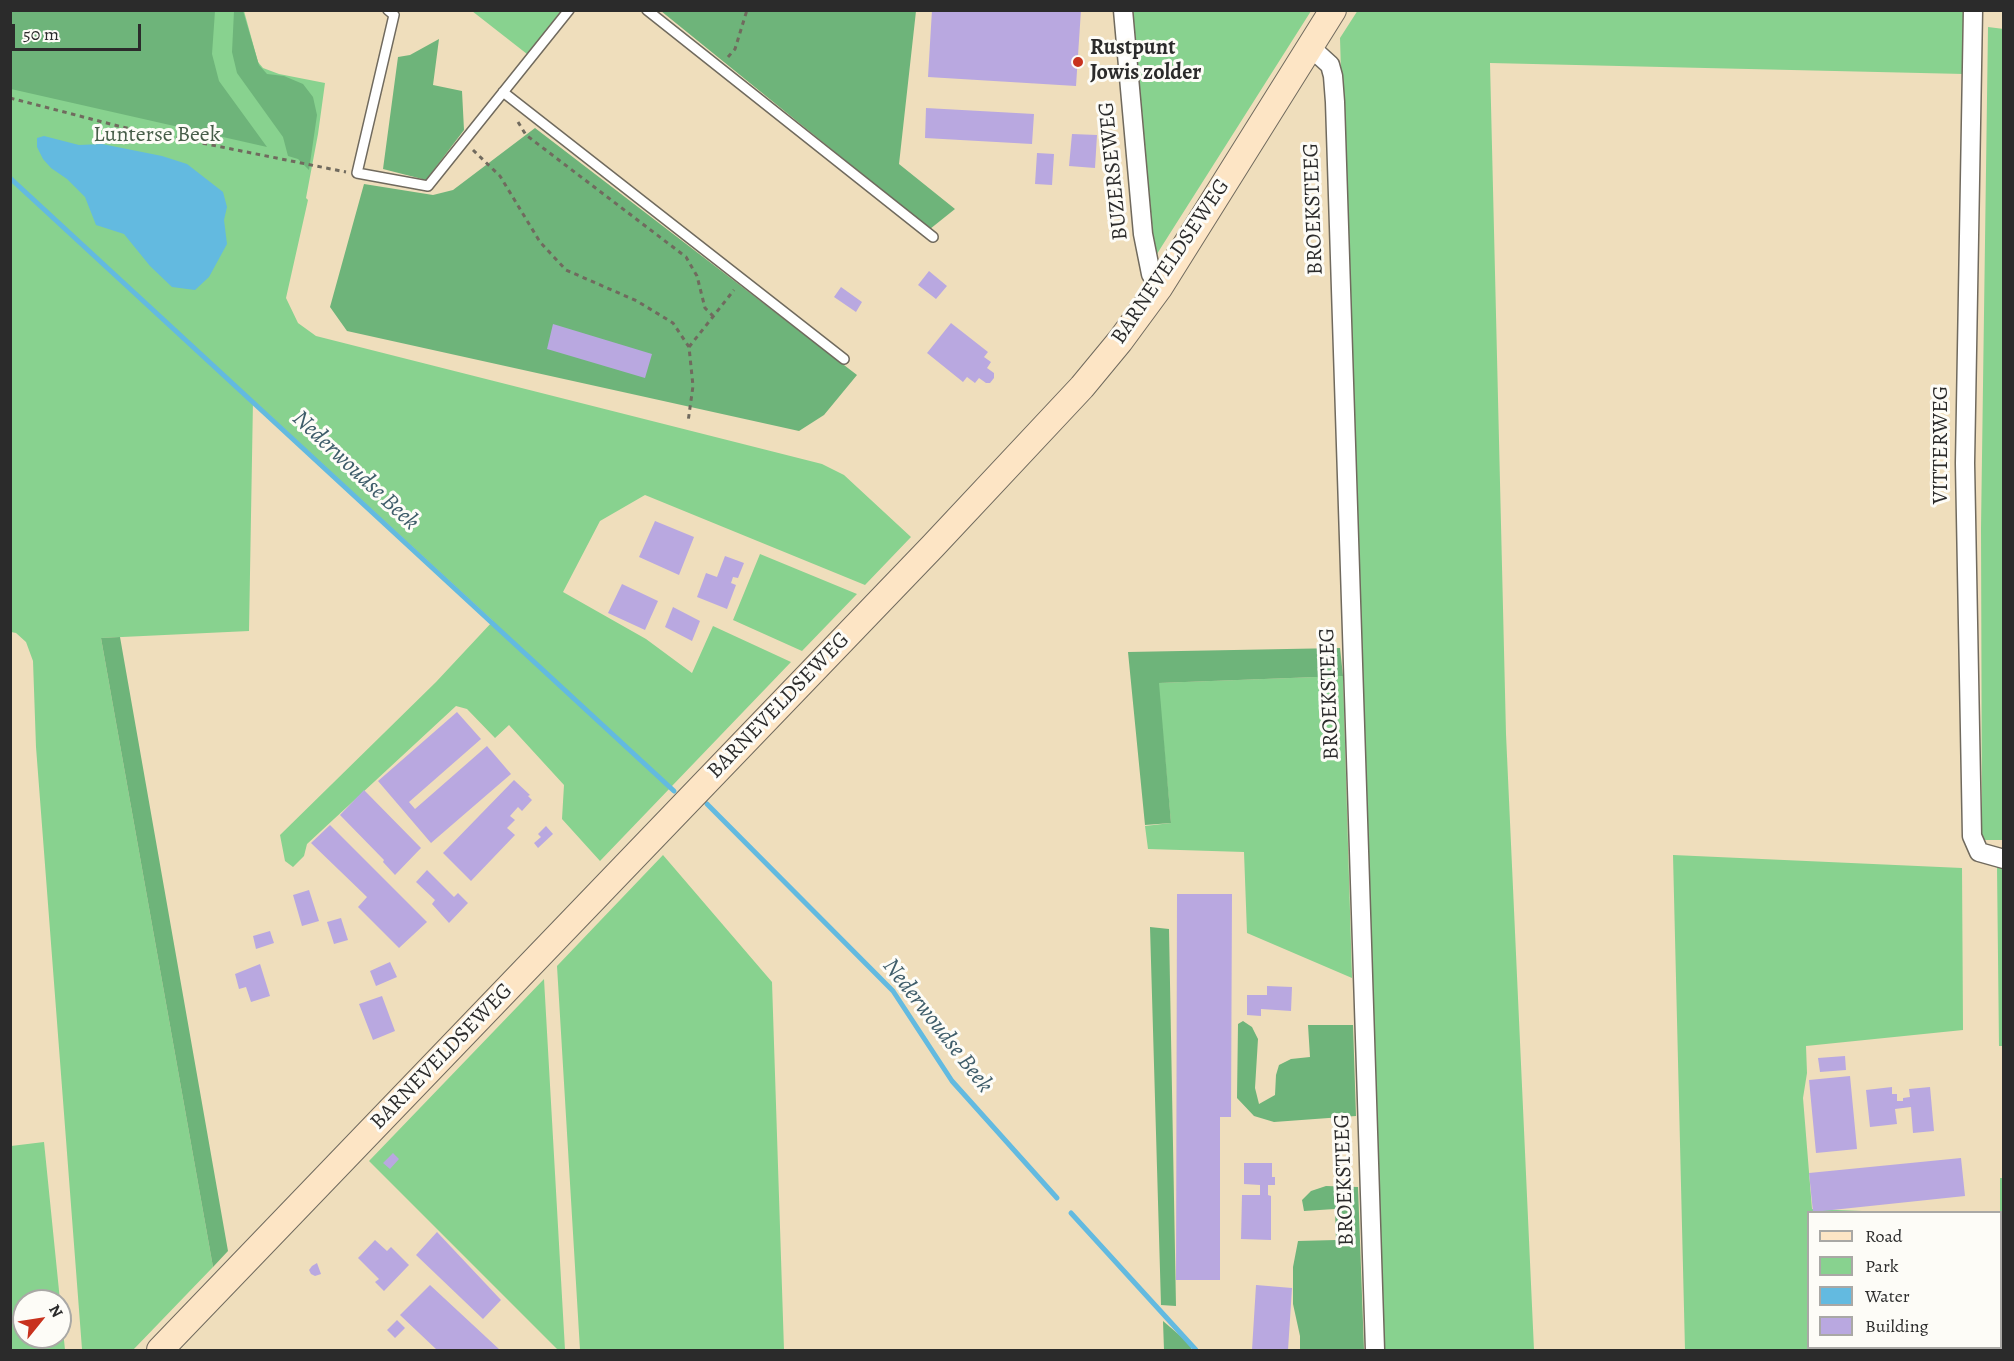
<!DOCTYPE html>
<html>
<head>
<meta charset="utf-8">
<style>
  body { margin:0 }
  #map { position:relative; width:2014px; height:1361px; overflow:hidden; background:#efdebc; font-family:Alegreya,serif }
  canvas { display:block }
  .frame { position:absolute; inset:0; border:12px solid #2b2b2b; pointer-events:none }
  .legend { position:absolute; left:1807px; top:1211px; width:195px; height:138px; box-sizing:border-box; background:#fdfcf7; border:2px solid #a9a8a5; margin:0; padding:8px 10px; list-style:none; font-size:18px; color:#2b2b2b }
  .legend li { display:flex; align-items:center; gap:12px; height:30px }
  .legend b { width:30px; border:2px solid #a9a8a5 }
  .north { position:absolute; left:12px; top:1289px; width:60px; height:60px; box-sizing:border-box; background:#fdfcf7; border:2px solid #a9a8a5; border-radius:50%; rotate:60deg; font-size:16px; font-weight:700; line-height:24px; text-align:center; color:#2b2b2b }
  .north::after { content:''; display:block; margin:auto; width:21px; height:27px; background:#c8321e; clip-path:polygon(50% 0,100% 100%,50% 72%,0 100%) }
  .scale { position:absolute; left:12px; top:24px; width:129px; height:27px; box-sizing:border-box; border:3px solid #2b2b2b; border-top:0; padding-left:8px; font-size:18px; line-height:21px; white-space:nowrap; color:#2b2b2b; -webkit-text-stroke:4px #fdfcf7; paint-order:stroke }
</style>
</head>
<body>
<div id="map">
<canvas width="2014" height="1361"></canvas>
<div class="frame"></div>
<ul class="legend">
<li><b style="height:8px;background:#fde5c5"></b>Road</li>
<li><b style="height:16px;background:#88d28f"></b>Park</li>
<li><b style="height:16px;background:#63bae0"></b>Water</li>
<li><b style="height:16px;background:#b9a8e0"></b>Building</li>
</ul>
<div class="north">N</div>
<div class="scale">50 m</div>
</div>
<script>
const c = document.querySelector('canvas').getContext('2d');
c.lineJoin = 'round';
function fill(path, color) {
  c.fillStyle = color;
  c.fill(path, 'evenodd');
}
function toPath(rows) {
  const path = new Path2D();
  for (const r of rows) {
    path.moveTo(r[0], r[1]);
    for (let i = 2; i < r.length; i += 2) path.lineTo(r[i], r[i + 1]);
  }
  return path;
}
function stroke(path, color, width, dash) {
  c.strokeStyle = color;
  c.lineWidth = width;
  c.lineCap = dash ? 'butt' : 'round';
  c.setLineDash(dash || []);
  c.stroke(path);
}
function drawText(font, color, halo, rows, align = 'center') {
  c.font = font + ' Alegreya,serif';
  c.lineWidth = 6;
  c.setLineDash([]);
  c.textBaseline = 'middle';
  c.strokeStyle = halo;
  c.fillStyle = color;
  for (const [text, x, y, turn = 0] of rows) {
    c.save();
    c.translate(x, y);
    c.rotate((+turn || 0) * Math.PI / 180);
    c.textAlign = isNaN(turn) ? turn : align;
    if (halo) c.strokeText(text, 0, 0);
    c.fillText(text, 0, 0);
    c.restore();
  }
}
fill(toPath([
  [1358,10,1966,11,1964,74,1490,63,1506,734,1534,1350,1382,1350,1362,784,1340,38],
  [11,11,244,11,258,62,263,68,279,74,325,83,318,134,306,198,308,200,286,298,298,323,316,336,822,464,844,475,911,537,865,585,645,495,600,521,563,592,646,639,692,673,713,626,791,662,600,861,562,819,564,785,509,725,495,738,467,709,456,706,307,844,304,856,293,867,285,861,280,835,436,682,493,621,253,400,249,631,101,638,213,1267,133,1350,82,1350,82,1349,36,747,33,661,26,642,16,633,11,632],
  [472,11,562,11,527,54],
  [1133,11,1311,11,1155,257],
  [1988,27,2004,29,2004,840,1982,840,1981,528],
  [760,554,857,594,802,651,733,620],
  [1343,676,1352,978,1247,933,1244,852,1148,849,1145,826,1171,823,1158,683],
  [663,855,772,982,784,1350,580,1350,557,966],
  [1673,855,1962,868,1963,1030,1806,1046,1807,1073,1803,1098,1812,1209,1887,1212,1808,1212,1808,1348,1982,1348,1982,1350,1685,1350],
  [1997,867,2004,867,2003,1046,1999,1046],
  [544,979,565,1350,558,1350,369,1161],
  [44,1142,65,1350,11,1350,11,1146],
  [24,1301,60,1301,60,1337,24,1337],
  [2000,1178,2004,1178,2003,1350,2000,1350]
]), '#88d28f');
fill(toPath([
  [11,10,215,11,212,54,219,81,267,147,11,89],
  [234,11,243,11,259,65,267,74,284,76,303,84,313,97,317,115,309,170,298,159,288,156,283,137,237,73,232,52],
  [661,11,916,11,899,164,955,209,930,229],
  [439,39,433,85,462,91,464,130,426,180,383,169,398,57,410,55],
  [535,128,857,375,824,415,799,431,347,331,330,307,364,184,433,195,453,190],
  [120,637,228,1251,213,1267,101,638],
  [1340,648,1343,676,1159,683,1171,823,1145,825,1128,652],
  [1150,927,1169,929,1176,1306,1161,1305],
  [1243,1021,1252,1027,1258,1039,1255,1088,1259,1104,1275,1095,1276,1075,1279,1065,1291,1059,1310,1057,1308,1025,1353,1025,1356,1116,1274,1122,1254,1116,1237,1098,1238,1024],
  [1326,1186,1358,1187,1364,1350,1300,1350,1300,1336,1293,1304,1293,1267,1298,1241,1336,1240,1335,1209,1304,1211,1302,1200,1311,1191],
  [1163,1321,1191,1345,1191,1350,1164,1350]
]), '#6eb47a');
fill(toPath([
  [44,136,79,145,102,144,162,156,187,164,223,192,227,207,224,220,227,244,209,277,195,290,172,287,150,266,124,234,96,225,85,197,67,179,51,168,43,159,37,147,37,138]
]), '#63bae0');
stroke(toPath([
  [10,178,674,791],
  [707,804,893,991,952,1081,1057,1198],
  [1071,1213,1196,1350]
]), '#63bae0', 5);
fill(toPath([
  [932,10,1081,10,1076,86,928,77],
  [926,108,1034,114,1032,144,925,138],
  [1072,134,1097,135,1095,168,1069,166],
  [1037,153,1054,154,1052,185,1035,184],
  [929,271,947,286,936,299,918,285],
  [841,287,862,302,856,312,834,297],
  [951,323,988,352,984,357,991,362,987,368,994,373,994,378,990,383,986,383,979,378,975,383,967,377,963,382,927,353],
  [553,324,652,354,645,378,547,349],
  [655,521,694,537,679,575,639,557],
  [725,556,744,563,738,578,733,577,731,583,736,585,727,609,697,597,706,573,717,577],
  [622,584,658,601,645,630,608,613],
  [673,607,700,621,692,641,665,627],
  [457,712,481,739,409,802,415,809,487,746,511,774,431,843,378,781],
  [514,780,530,795,528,796,532,800,522,811,518,807,510,816,515,820,507,828,515,835,471,881,443,853],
  [364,790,421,848,395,875,383,862,384,860,340,815],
  [330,825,427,922,399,948,358,907,367,897,311,843],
  [546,826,553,834,538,848,534,843,541,837,538,834],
  [427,870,454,897,458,893,468,903,449,923,432,904,435,900,416,882],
  [309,890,319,921,302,926,293,895],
  [1177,894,1232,894,1231,1117,1220,1117,1220,1280,1176,1280],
  [341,918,348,940,334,944,327,922],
  [270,931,274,943,256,949,253,936],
  [390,962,397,977,376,986,370,971],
  [260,964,270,996,251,1002,246,987,239,989,235,974],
  [1267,986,1292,987,1291,1011,1261,1009,1261,1016,1247,1015,1247,995,1267,995],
  [382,996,395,1031,373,1040,359,1004],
  [1845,1056,1846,1070,1820,1072,1818,1058],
  [1850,1076,1857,1149,1816,1153,1809,1080],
  [1892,1087,1892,1094,1897,1094,1897,1101,1903,1101,1903,1098,1910,1097,1909,1089,1930,1087,1934,1131,1913,1133,1911,1107,1895,1109,1897,1124,1870,1127,1866,1090],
  [393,1153,399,1159,390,1169,383,1163],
  [1961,1158,1965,1196,1813,1212,1809,1173],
  [1244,1163,1272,1163,1272,1177,1275,1177,1275,1185,1268,1185,1268,1195,1271,1196,1271,1240,1241,1239,1242,1195,1260,1195,1260,1185,1244,1184],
  [437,1232,501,1300,483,1319,416,1255],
  [375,1240,387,1251,391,1247,409,1265,384,1291,375,1282,379,1279,358,1258],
  [317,1263,321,1274,315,1276,311,1274,309,1270,312,1266],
  [430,1285,500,1350,437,1350,400,1315],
  [1256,1285,1292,1288,1288,1350,1252,1350],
  [397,1320,405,1328,395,1338,387,1330]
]), '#b9a8e0');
const lane = toPath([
  [388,10,394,15,357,173,428,186,569,10],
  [647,10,933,237],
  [503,92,844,359]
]);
const street = toPath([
  [1123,10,1143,234,1151,274,1159,288],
  [1973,10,1965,463,1972,836,1979,852,2004,859],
  [1308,49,1319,55,1330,65,1333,76,1335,102,1375,1350]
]);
const secondary = toPath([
  [160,1350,933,546,1082,387,1120,341,1159,288,1333,10]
]);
stroke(lane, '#706a5e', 12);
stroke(street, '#706a5e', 21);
stroke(secondary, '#706a5e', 28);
stroke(toPath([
  [728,57,735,49,747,10],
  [10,98,122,127,346,172],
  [518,122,526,135,686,257,697,276,705,308,713,316],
  [473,150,500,176,540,242,566,270,637,301,673,323,689,347,693,386,688,422],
  [689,347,734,290]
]), '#706a5e', 3, [4.5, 4.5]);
stroke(lane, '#fff', 9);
stroke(street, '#fff', 18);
stroke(secondary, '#fde5c5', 26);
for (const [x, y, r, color] of [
  [1078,62,6,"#c8321e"]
]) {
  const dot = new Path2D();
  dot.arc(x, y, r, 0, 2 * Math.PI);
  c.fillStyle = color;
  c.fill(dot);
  stroke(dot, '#fdfcf7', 2);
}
drawText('bold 22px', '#2b2b2b', '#fdfcf7', [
  ["Rustpunt",1090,49],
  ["Jowis zolder",1090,74]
], 'left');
drawText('22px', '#475d49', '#fdfcf7', [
  ["Lunterse Beek",157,136]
]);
drawText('22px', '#2b2b2b', '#fdfcf7', [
  ["BUZERSEWEG",1114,171,-96],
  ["BROEKSTEEG",1314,209,-92],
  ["BARNEVELDSEWEG",1171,262,-56],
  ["VITTERWEG",1942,445,-90],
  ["BROEKSTEEG",1330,694,-92],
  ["BARNEVELDSEWEG",779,706,-46],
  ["BARNEVELDSEWEG",442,1057,-46],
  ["BROEKSTEEG",1345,1180,-92]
]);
drawText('italic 24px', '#3f5d6a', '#fdfcf7', [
  ["Nederwoudse Beek",355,471,43],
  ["Nederwoudse Beek",937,1026,52]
]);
</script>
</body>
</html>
